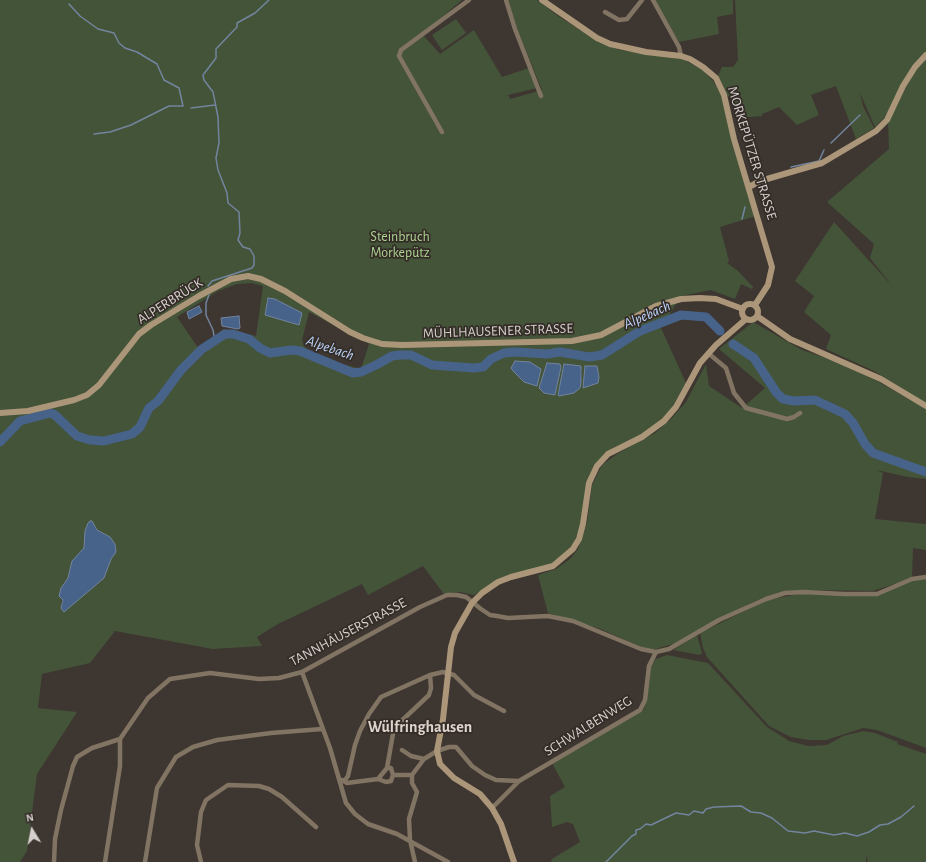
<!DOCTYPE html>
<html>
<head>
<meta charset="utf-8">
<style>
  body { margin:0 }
  #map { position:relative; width:926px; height:862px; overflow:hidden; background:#3e3631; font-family:"Alegreya Sans",sans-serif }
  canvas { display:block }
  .north { position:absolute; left:12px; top:810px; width:40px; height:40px; -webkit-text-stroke:3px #342c27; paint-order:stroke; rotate:350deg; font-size:11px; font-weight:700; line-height:16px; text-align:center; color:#d5d0cd }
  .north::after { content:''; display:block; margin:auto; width:14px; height:18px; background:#d5d0cd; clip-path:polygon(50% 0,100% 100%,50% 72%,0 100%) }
</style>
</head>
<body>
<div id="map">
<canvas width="926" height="862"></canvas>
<div class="north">N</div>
</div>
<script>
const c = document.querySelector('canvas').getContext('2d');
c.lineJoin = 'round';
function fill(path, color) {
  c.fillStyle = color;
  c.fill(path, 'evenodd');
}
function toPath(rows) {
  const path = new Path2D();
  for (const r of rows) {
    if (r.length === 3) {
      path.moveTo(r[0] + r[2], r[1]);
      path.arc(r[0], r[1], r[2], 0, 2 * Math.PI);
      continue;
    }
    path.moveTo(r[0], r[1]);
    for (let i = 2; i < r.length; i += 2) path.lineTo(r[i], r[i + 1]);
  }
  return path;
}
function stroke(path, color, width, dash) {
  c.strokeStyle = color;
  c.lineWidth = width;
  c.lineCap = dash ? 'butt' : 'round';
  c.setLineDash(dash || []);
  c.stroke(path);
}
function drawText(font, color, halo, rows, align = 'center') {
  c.font = font + ' "Alegreya Sans",sans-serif';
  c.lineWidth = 3.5;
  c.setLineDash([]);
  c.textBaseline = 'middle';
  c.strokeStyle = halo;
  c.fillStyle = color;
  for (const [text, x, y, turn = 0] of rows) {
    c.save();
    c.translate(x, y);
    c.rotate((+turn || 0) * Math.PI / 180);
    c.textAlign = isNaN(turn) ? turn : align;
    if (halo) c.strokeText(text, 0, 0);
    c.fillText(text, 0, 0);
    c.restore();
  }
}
fill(toPath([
  [0,0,462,0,422,34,440,54,474,30,502,77,529,68,537,88,508,95,510,99,542,90,518,31,508,0,537,0,558,16,599,42,619,50,682,59,703,70,713,81,720,92,756,216,720,227,729,261,727,263,738,271,753,287,752,289,741,284,735,299,711,290,681,296,661,328,686,383,668,414,655,426,638,437,615,447,605,453,595,465,581,524,572,548,553,563,497,580,474,595,460,592,444,594,423,566,368,595,362,584,278,624,257,637,262,646,213,649,115,631,90,663,42,674,38,708,77,712,37,774,27,851,20,862,0,862],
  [252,283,263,286,256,336,223,329,199,349,177,317,218,291,237,284],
  [309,312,369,344,361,369,309,355,302,340],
  [564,365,582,370,580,388,558,395],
  [561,367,555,395,544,393,539,388,543,376],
  [88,523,97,530,110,537,116,552,111,559,103,578,64,612,61,608,63,584,68,578,72,561,84,548],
  [655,0,733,0,733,14,717,17,719,34,679,42],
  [735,0,926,0,926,403,874,371,826,349,831,335,804,312,814,296,795,281,834,222,893,287,870,258,874,244,827,202,889,149,888,120,891,106,885,117,875,127,860,93,863,106,874,128,856,139,836,86,811,95,819,115,797,125,779,107,762,114,762,116,737,118,732,98,727,96,718,76,722,67,733,67,738,60],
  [456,19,466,33,442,50,432,35],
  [753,322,802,350,844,364,879,382,926,409,926,479,908,477,876,470,883,473,875,519,926,524,926,550,913,548,912,578,873,591,810,590,781,592,755,601,676,643,656,649,646,649,598,628,548,613,538,575,556,569,570,559,578,549,587,523,592,485,602,465,617,454,655,433,671,419,686,402,706,364,709,386,742,408,765,388,719,349],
  [926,578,926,748,877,730,863,728,826,740,809,740,791,737,769,726,707,657,703,648,700,633,767,600,804,593,876,595,912,579],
  [697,635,702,653,700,655,673,650],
  [667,655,708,663,767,727,789,741,808,746,827,745,843,736,863,731,875,733,898,742,897,744,926,754,926,862,868,862,866,855,866,862,551,862,552,859,580,842,573,824,567,822,552,827,550,796,565,787,552,763,644,709,650,667,656,659]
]), '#445439');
const water = toPath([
  [268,298,275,299,302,313,299,325,265,315,268,298],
  [199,306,202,312,189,319,187,312,199,306],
  [239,316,240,328,238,329,222,326,221,318,239,316],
  [515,361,530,362,541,369,537,386,524,382,514,372,511,368,515,361],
  [547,363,560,364,561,367,555,395,544,393,539,388,547,363],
  [564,364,581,366,581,382,580,388,574,393,559,396,558,395,564,364],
  [585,366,597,366,599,377,598,383,583,388,585,366],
  [90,521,92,521,97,530,110,537,115,544,116,552,111,559,104,578,64,612,61,608,63,600,59,596,61,588,68,578,72,561,84,548,85,531,88,523,90,521]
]);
fill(water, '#47638a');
stroke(water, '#72849e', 1);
stroke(toPath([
  [69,4,80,16,98,29,114,33,119,43,125,48,137,52,157,64,164,80,179,88,183,106,169,106,131,125,110,132,94,134],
  [191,108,215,105],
  [831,143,860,115],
  [791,167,819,161,824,150],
  [742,219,745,207],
  [208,286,212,281,252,268,254,265,254,256,250,249,243,247,238,240,240,233,239,212,228,203,227,193,218,170,216,158,219,143,218,117,213,92,204,80,203,75,216,58,216,49,237,27,237,23,255,13,269,0],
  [209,295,206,303,206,315,213,330,215,341],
  [606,862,632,836,636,834,636,830,640,829,646,824,651,825,676,813,689,815,694,811,703,813,706,809,714,807,741,806,751,812,761,813,772,818,788,831,805,833,814,831,834,835,845,833,857,836,869,832,880,825,888,824,901,817,914,806]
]), '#72849e', 1.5);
stroke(toPath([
  [733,344,754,358,776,392,783,399,794,401,815,400,845,414,853,423,865,444,873,453,926,472],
  [0,442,20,421,50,413,55,415,77,436,90,440,104,441,132,434,140,427,149,408,158,401,181,370,202,349,225,334,233,334,249,339,260,348,270,353,291,350,300,351,353,373,361,372,376,365,392,356,400,355,411,355,432,365,474,368,483,367,491,359,504,353,515,352,547,354,560,352,589,357,602,355,640,331,681,315,706,317,720,331]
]), '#47638a', 9);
stroke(toPath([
  [506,0,515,29,541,96],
  [653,0,679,47,681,56],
  [605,12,619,20,627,19,642,0],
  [442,132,399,56,401,50,469,0],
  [708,353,726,368,734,393,746,408,787,419,794,417,800,413],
  [302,672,330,748,346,803,355,814,368,824,397,834,448,862],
  [402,750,411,756,424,759],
  [387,768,394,728,429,695,431,688,430,675,443,672,454,675,474,695,504,711],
  [412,775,424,759,437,751,449,747,456,747,472,766,485,775,496,780,519,781],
  [412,775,412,783,417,792,409,819,410,840,415,862],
  [378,779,387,768,391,768,393,775],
  [342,780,347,783,378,779,386,782,391,781,393,775,412,775],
  [345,780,348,776,355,745,360,731,369,714,381,697,430,675],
  [492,808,519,781,640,710,645,700,649,666,656,652],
  [54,862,55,839,61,810,73,766,77,757,92,748,120,739],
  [105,862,120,766,120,739,148,698,170,679,210,673,259,679,279,678,302,672,420,607,447,595,457,595,466,597,481,609,490,615,497,616,508,618,548,616,573,621,641,649,656,652,669,649,719,620,766,599,785,593,804,592,844,594,877,594,912,579,926,577],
  [145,862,157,788,176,757,193,747,217,740,271,733,322,729],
  [201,862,197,845,201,812,206,800,228,785,259,786,269,789,282,797,316,827]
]), '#827462', 4.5);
stroke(toPath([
  [542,0,597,38,610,44,646,52,681,56,690,59,703,67,716,78,724,95,734,139,772,267,768,285,755,305],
  [749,187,760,181,822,163,876,131,887,120,903,86,915,67,926,55],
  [750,312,8],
  [757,316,790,339,881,379,926,406],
  [0,413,28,411,74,400,87,395,99,385,139,334,151,325,199,296,231,279,248,276,261,279,285,291,350,332,363,338,382,344,402,345,572,341,601,335,656,306,681,299,700,298,716,299,743,309],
  [514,862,501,824,492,808,480,794,454,778,440,764,437,751,443,719,451,647,455,633,472,603,482,593,498,582,511,577,553,566,573,549,579,539,583,524,589,483,597,466,608,454,642,437,664,421,676,407,700,363,716,345,746,319]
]), '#ac9679', 6);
drawText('14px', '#d5d0cd', '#342c27', [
  ["MORKEPÜTZER STRASSE",752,153,73],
  ["ALPERBRÜCK",170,301,-32],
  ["MÜHLHAUSENER STRASSE",498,331,-2],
  ["TANNHÄUSERSTRASSE",348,632,-28],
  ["SCHWALBENWEG",588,726,-32]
]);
drawText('14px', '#acd490', '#342c27', [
  ["Steinbruch",400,237],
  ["Morkepütz",400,253]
]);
drawText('italic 15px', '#bbd6fc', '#342c27', [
  ["Alpebach",647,315,-24],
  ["Alpebach",330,348,19]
]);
drawText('bold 16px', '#ded4cd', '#342c27', [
  ["Wülfringhausen",420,727]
]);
</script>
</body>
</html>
